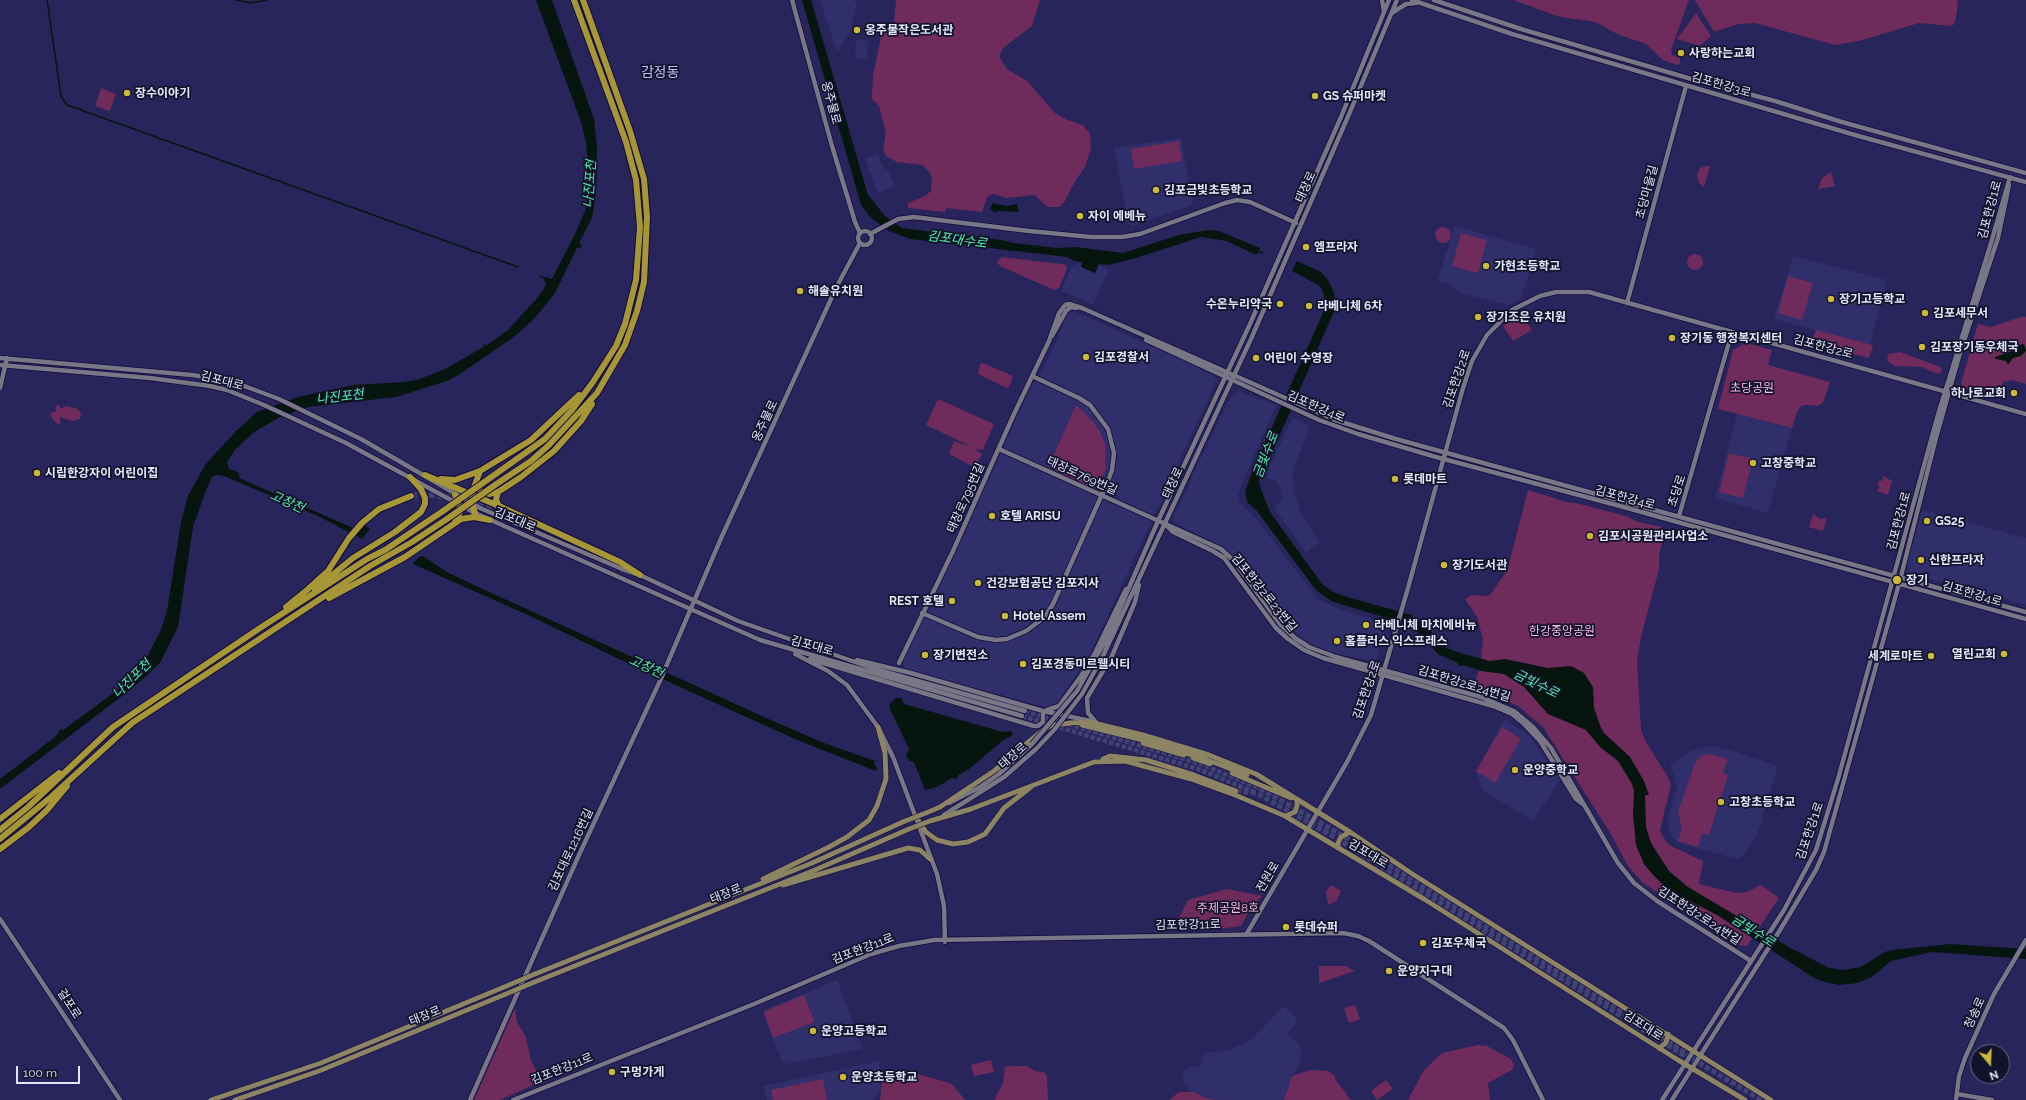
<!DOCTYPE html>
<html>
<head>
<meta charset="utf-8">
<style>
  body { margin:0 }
  #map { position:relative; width:2026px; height:1100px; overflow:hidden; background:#27255c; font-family:Raleway,sans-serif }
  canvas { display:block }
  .north { position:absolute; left:1970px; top:1044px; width:40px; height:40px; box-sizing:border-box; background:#12132b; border:1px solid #66687f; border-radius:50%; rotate:161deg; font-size:11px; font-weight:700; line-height:16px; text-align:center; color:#e4e7fc }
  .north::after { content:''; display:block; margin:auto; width:14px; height:18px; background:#cdb938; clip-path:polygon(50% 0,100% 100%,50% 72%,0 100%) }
  .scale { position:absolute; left:16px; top:1066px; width:64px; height:18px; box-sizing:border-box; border:2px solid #e4e7fc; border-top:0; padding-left:5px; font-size:12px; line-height:14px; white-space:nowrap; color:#e4e7fc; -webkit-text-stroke:3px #12132b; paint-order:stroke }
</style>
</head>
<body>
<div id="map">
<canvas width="2026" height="1100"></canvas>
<div class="north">N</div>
<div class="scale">100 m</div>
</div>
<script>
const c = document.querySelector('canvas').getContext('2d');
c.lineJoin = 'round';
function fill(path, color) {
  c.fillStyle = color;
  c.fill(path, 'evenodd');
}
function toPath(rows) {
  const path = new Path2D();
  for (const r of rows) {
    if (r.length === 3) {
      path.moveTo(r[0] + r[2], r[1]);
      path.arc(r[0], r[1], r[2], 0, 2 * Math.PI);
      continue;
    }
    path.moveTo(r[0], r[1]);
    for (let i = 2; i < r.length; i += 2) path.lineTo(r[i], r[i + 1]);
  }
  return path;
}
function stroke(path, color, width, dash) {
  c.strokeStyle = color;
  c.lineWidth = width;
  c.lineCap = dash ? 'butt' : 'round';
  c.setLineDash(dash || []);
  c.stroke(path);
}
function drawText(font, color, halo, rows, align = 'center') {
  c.font = font + ' Raleway,"Noto Sans KR",sans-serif';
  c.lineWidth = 3.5;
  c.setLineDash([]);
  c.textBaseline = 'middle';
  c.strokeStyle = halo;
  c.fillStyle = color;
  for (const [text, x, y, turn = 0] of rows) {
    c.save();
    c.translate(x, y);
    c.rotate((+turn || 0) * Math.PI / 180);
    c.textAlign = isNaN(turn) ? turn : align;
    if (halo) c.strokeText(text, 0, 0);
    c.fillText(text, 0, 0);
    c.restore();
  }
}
fill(toPath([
  [820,0,853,0,857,3,850,33,837,52],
  [856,40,868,41,867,59,855,59],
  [1181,138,1193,205,1132,226,1128,223,1114,148],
  [877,155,879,156,883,168,888,170,895,186,878,194,865,158],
  [1455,226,1536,249,1521,299,1509,305,1460,293,1446,283,1437,281],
  [1793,256,1887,280,1870,345,1774,319],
  [1082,262,1095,273,1099,265,1109,270,1093,305,1061,291,1072,266],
  [1073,311,1182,359,1212,375,1217,380,1091,652,1058,703,1046,707,911,671,904,668,903,662,921,621,931,606,1022,406,1032,385,1042,371,1062,328,1063,321,1067,314],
  [1238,391,1276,405,1240,488,1238,495,1240,503,1258,521,1318,599,1341,610,1387,623,1376,661,1338,654,1320,648,1303,639,1280,619,1238,561,1229,552,1217,544,1174,523,1173,516,1186,493,1192,476,1231,397],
  [1737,414,1792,428,1768,513,1715,498],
  [1293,417,1309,426,1309,430,1295,466,1293,475,1294,490,1301,513,1320,542,1306,553,1274,508,1282,499,1281,490,1277,482,1267,478,1270,465],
  [1922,511,1928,511,2026,538,2026,605,1908,573,1907,564],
  [1504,719,1529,735,1560,780,1533,821,1482,790,1476,771],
  [1710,746,1726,749,1778,766,1758,833,1743,856,1737,859,1678,843,1669,833,1668,819,1677,787,1671,767,1671,764,1691,751],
  [837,980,863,1049,787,1064,782,1062,763,1013,764,1010],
  [1284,1006,1294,1015,1297,1023,1287,1034,1299,1044,1302,1053,1299,1064,1292,1076,1284,1100,1216,1100,1204,1097,1191,1091,1184,1083,1182,1072,1189,1067,1200,1067,1202,1057,1205,1053,1230,1050,1246,1042,1253,1038],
  [879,1061,881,1089,873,1100,767,1100,763,1086]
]), '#302e6b');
fill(toPath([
  [896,0,1040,0,1032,26,1003,48,999,56,1007,69,1027,81,1055,113,1067,120,1083,125,1090,134,1091,148,1085,167,1075,181,1065,201,1060,207,1048,207,1034,195,1007,198,993,194,988,196,982,212,946,208,945,212,908,208,908,203,925,196,931,191,932,178,929,172,923,165,897,162,886,156,883,150,886,133,879,106,872,99,872,95,873,75,881,37,885,30,894,23],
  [1513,0,1689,0,1671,50,1672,55,1680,58,1680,64,1677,65,1663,60,1646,44,1617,34,1596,22,1560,17],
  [1695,0,1957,0,1958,6,1955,22,1952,26,1919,23,1859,41,1835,45,1755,23,1738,24,1714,32],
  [1696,13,1711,36,1700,46,1677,39],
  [101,88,116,94,110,111,95,106],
  [1179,141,1182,161,1134,169,1131,149],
  [1706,166,1710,166,1704,187,1699,183,1697,175,1700,168],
  [1831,172,1835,186,1818,189,1822,178],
  [1443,235,8],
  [1461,233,1487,240,1478,273,1452,266],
  [1695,262,8],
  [1002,257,1061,264,1066,265,1067,269,1059,288,1054,290,1000,266,997,262],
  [1788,276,1813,283,1802,320,1778,313],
  [1522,312,1532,330,1513,341,1503,326,1510,319],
  [2021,317,2026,317,2026,384,2012,380,2003,382,1998,398,1986,392,1963,387,1961,383,1978,324,1990,327],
  [1816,330,1873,345,1869,358,1831,348,1815,346,1812,340],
  [1746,343,1772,350,1768,365,1830,382,1823,403,1817,406,1806,405,1801,406,1797,412,1792,428,1718,409,1733,350],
  [1900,352,1941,367,1942,370,1941,373,1937,374,1922,367,1895,366,1887,361,1888,354],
  [983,363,1013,376,1009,387,1007,388,978,374,980,364],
  [938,399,994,424,983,450,974,449,982,454,976,465,972,466,949,454,954,441,972,447,926,425],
  [58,404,61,409,66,406,78,409,81,414,80,419,72,421,60,417,60,425,57,424,50,415,51,413,56,411,55,407],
  [1076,405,1093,421,1100,432,1105,444,1106,468,1101,481,1096,490,1048,468],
  [1729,453,1753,459,1743,498,1719,492],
  [1882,475,1892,481,1888,495,1877,491,1879,488,1878,482,1883,480],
  [1528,490,1566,502,1576,503,1629,517,1635,521,1661,527,1665,531,1659,555,1659,569,1641,637,1637,661,1641,730,1646,742,1669,779,1671,785,1660,830,1663,837,1669,845,1703,861,1699,884,1736,893,1747,892,1761,885,1779,898,1747,946,1739,945,1724,936,1643,883,1628,866,1609,831,1543,727,1518,706,1474,686,1480,666,1483,640,1477,617,1465,599,1472,595,1489,596,1507,571],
  [1813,514,1820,519,1827,518,1823,531,1809,527],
  [1502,727,1521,739,1495,783,1476,771],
  [1710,754,1728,759,1723,773,1728,775,1709,835,1702,833,1698,847,1678,841,1682,828,1678,812,1695,763,1701,756],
  [1331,885,1341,891,1336,901,1330,904,1328,904,1326,892],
  [1227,889,1262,896,1251,908,1241,926,1219,929,1173,929,1188,900],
  [1319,966,1345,966,1355,971,1319,983],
  [804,995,814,1020,812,1023,773,1038,764,1013,765,1011],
  [1355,1005,1360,1019,1349,1023,1344,1008],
  [515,1008,517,1022,526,1037,531,1061,539,1075,533,1085,500,1100,474,1100],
  [1478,1045,1487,1046,1511,1059,1514,1065,1512,1070,1488,1083,1490,1100,1408,1100,1424,1070,1442,1053],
  [991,1060,994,1072,974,1076,971,1065],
  [1009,1066,1027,1066,1035,1071,1044,1072,1047,1076,1048,1100,994,1100,1003,1083,1005,1067],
  [901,1069,952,1084,965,1100,880,1100,882,1078,889,1070],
  [1311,1070,1328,1071,1335,1076,1335,1079,1351,1100,1284,1100,1292,1076],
  [823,1079,827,1100,773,1100,771,1090],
  [1386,1080,1393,1089,1377,1100,1371,1091],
  [1179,1092,1194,1092,1204,1097,1216,1100,1169,1100]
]), '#6e2b5b');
fill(toPath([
  [536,0,552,0,594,119,597,146,596,192,592,218,579,243,582,246,581,248,577,248,555,293,535,318,515,336,460,374,447,381,396,397,308,407,280,417,254,432,235,450,227,462,229,469,238,472,240,476,239,478,353,528,365,525,370,529,362,539,318,516,224,476,216,475,212,477,205,493,193,527,178,627,160,663,135,686,0,789,0,779,55,737,61,729,63,730,66,728,123,686,135,673,147,657,161,630,167,611,181,522,188,496,205,465,236,431,257,412,298,397,353,385,404,382,420,379,447,368,483,347,484,344,487,345,497,338,508,330,538,297,546,285,544,280,546,277,552,279,576,232,585,211,588,191,588,165,586,142,581,122],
  [802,0,811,0,868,195,885,216,902,228,1001,240,1014,243,1057,248,1075,247,1123,253,1179,235,1208,230,1219,231,1260,248,1256,255,1227,241,1201,237,1136,258,1108,265,1099,264,1095,273,1081,267,1082,262,1074,261,1068,257,910,239,889,231,870,217,861,205],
  [993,203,1006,206,1017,204,1019,212,998,211,995,213,990,209],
  [1297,261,1321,272,1328,280,1334,292,1336,307,1264,471,1260,475,1259,484,1270,512,1322,584,1333,592,1344,596,1411,615,1430,630,1444,647,1460,653,1490,661,1505,659,1548,668,1571,666,1584,673,1593,687,1594,708,1601,728,1604,733,1630,757,1644,781,1649,795,1645,795,1646,827,1651,843,1669,871,1688,887,1789,947,1829,968,1844,970,1861,967,1885,952,1892,950,1950,944,2026,949,2026,959,1932,952,1891,961,1872,977,1857,983,1839,985,1821,981,1811,976,1717,915,1670,891,1654,876,1644,864,1636,845,1633,814,1634,791,1632,784,1618,761,1600,747,1586,730,1548,714,1524,687,1504,674,1481,671,1463,665,1458,666,1458,663,1438,654,1424,638,1409,625,1331,601,1316,590,1257,511,1247,502,1245,492,1252,472,1326,306,1323,292,1320,286,1292,271],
  [2024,344,2026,351,2021,356,2013,358,2008,365,2006,361,1995,359,1995,357,2012,351,2016,346],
  [423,556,447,572,476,586,773,721,824,743,875,761,874,764,877,768,876,771,797,740,625,662,528,615,413,564,419,557],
  [896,698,901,698,904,704,1003,732,1011,731,1013,735,1002,741,969,769,958,775,958,779,952,778,937,787,925,790,914,762,909,761,906,755,909,749,891,711,889,705]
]), '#06160e');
stroke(toPath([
  [47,0,61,96,67,105,518,267],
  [236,0,251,3,266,0],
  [1257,251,1262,253],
  [540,276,546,279]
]), '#06160e', 1.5);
stroke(toPath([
  [1025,711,1201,764,1261,789],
  [1022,716,1201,770,1256,793]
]), '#434274', 4.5, [4.5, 2]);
stroke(toPath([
  [1255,783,1261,789,1345,837,1660,1036,1704,1066,1761,1100],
  [1236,791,1256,793,1336,838,1685,1056]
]), '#434274', 5, [5, 2.5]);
stroke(toPath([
  [411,496,426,494,460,499],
  [469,501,496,509]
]), '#434274', 6, [6, 3]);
const secondary = toPath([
  [792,0,832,146,855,222,860,233],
  [1382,0,1384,12],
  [1412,0,1512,34,1855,135,2026,182],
  [1434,0,1521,29,1688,78,1775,101,1842,122,2026,173],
  [1392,13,1406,4,1416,3],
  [865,238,7],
  [870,234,898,219,914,217,1029,231,1091,237,1122,237,1140,234,1225,203,1237,200,1250,202,1296,223],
  [1627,303,1686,86],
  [1052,336,1066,311,1071,307,1076,308],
  [1146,340,1319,420,1358,434,1436,457,1620,506,2026,619],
  [0,358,192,375,219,379,247,387,279,399,361,439,480,508,622,569,640,575,738,621,875,669,1025,711],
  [0,365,150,378,210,386,227,390,264,405,346,443,475,513,760,640,1022,716],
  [0,388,7,358],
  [999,449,1221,549,1233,560,1280,624,1295,638,1309,647,1336,657,1481,697,1514,711,1533,727,1551,748,1618,863,1634,883,1657,901,1751,961],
  [1679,516,1732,332],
  [1166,525,1173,532,1213,551,1224,558,1276,628,1288,639,1304,650,1323,658,1493,706,1512,714,1523,723,1540,741,1576,799,1584,805],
  [922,613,978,637,996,640,1007,639,1026,631,1045,617,1053,604,1108,481,1112,470,1114,453,1108,429,1090,405,1079,398,1032,376],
  [795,654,828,671,847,685,878,727,893,757,937,874,944,906,945,942],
  [810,659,1034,726,1038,726,1043,722,1043,711],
  [857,660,911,673,1043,711,1091,721],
  [899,663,953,551,1014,414,1049,341,1059,313,1065,305,1069,304,1082,308,1335,420,1396,439,2026,612],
  [1077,691,1107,638,1158,521,1250,324,1341,117,1389,0],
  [1082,694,1102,658,1251,339,1347,119,1397,0],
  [1047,710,1059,706,1081,676,1094,655,1126,589],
  [1096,722,1088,713,1087,698,1112,656,1135,602,1139,585],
  [949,803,980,787,999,774,1032,744],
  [944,815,1004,777,1036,749],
  [0,919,120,1100],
  [1246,935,1347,762,1371,715,1408,588,1463,388,1472,361,1487,335,1512,310,1540,296,1556,292,1589,292,2026,414],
  [1957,1094,1992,1100],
  [470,1100,579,855,659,683,722,536,837,286,860,243],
  [513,1100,754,1004,871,954,899,946,934,940,1343,933,1358,936,1369,941,1504,1028,1513,1040,1543,1100],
  [1662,1100,1784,910,1816,850,1838,779,1937,418,1991,243,2010,177],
  [1672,1100,1780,930,1816,870,1824,852,1899,584,1936,438,1960,353,1998,238,2009,185],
  [1956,1100,1959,1076,1965,1058,1994,994,2026,940]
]);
const primary = toPath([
  [1069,723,1090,722,1143,735,1209,755,1256,774,1350,832,1414,875,1771,1100],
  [1082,725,1151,742,1202,758,1247,775],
  [1143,743,1184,755],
  [1193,758,1210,764],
  [1103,759,1110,756,1120,757,1146,760,1194,775,1236,791],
  [1232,773,1291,798],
  [926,813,940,807,994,771,1043,730,1052,725,1072,723],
  [915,815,926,832,937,840,953,844,968,842,985,834,1004,808,1031,787],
  [1285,816,1295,812,1297,806,1297,800],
  [930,821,971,809,1094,762,1125,761,1191,779,1235,795,1285,816,1424,899,1678,1060,1745,1100],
  [1338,848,1338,843,1341,837,1350,832],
  [763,879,829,847,847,837,869,820,877,806,886,779,885,753,878,727],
  [783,885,908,848,920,850,930,859],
  [535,974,812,863,905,821],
  [532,983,815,870,909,829],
  [1659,1048,1666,1043,1668,1034],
  [211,1100,321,1063,509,985],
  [235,1100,319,1071,506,994]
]);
const highway = toPath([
  [425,475,499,506],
  [490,478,545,439,572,410,593,382,616,346,625,324,636,280,640,227,636,180,626,142,574,0],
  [441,479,455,480,480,471],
  [476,482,480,491,489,494,498,492,521,477,554,451,581,421,592,404],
  [495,485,531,461,549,445,597,393,625,345,637,311,644,282,647,217,644,179,630,131,583,0],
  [498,492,496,500,499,506,620,562,640,575],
  [455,495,461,510,455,522],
  [475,513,472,504,472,493,480,471,531,440,579,395],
  [315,589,353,558,395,532,421,512,425,504,425,498,421,489,410,477],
  [329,598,405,557,461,519,474,517,490,520],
  [286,607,307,590,328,571,349,538,362,523,379,509,411,496],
  [0,819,59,773],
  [0,830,28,807,113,727,260,628,367,559,385,550,443,511],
  [0,839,51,797,132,723,370,566,412,542,447,519],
  [0,849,29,827,47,810,67,786]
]);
stroke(secondary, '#120a3f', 6);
stroke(primary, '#120a3f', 6);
stroke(highway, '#120a3f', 8);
stroke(secondary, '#797685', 4.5);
stroke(primary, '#8c8463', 5);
stroke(highway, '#a69636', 6);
const secondaryBridge = toPath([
  [1032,744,1077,691],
  [1036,749,1055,729,1082,694]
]);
const primaryBridge = toPath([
  [905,821,926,813],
  [909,829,930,821],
  [509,985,535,974],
  [506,994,532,983]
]);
const highwayBridge = toPath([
  [443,511,490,478],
  [447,519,495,485]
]);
stroke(secondaryBridge, '#120a3f', 6, []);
stroke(primaryBridge, '#120a3f', 6, []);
stroke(highwayBridge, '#120a3f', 8, []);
stroke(secondaryBridge, '#797685', 4.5);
stroke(primaryBridge, '#8c8463', 5);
stroke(highwayBridge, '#a69636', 6);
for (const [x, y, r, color] of [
  [857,30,4,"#cdb938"],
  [1681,53,4,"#cdb938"],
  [127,93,4,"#cdb938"],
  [1315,96,4,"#cdb938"],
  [1156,190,4,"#cdb938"],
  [1080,216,4,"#cdb938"],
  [1306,247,4,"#cdb938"],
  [1486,266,4,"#cdb938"],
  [800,291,4,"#cdb938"],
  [1831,299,4,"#cdb938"],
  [1280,304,4,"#cdb938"],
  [1309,306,4,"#cdb938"],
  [1925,313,4,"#cdb938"],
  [1478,317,4,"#cdb938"],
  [1672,338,4,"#cdb938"],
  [1922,347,4,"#cdb938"],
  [1086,357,4,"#cdb938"],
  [1256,358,4,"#cdb938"],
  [2014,393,4,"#cdb938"],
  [1753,463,4,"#cdb938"],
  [37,473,4,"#cdb938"],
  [1395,479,4,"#cdb938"],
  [992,516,4,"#cdb938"],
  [1927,521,4,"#cdb938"],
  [1590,536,4,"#cdb938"],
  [1921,560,4,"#cdb938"],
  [1444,565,4,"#cdb938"],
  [1897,580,5,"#cdb938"],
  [978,583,4,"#cdb938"],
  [952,601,4,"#cdb938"],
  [1005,616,4,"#cdb938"],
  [1366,625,4,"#cdb938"],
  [1337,641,4,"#cdb938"],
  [2004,654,4,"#cdb938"],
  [925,655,4,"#cdb938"],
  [1931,656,4,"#cdb938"],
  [1023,664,4,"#cdb938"],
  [1515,770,4,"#cdb938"],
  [1721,802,4,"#cdb938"],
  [1286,927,4,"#cdb938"],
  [1423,943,4,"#cdb938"],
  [1389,971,4,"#cdb938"],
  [813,1031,4,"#cdb938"],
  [612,1072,4,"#cdb938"],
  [843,1077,4,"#cdb938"]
]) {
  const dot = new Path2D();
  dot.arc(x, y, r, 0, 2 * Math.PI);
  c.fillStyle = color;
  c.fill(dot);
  stroke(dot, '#12132b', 1.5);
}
drawText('bold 12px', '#e4e7fc', '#12132b', [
  ["옹주물작은도서관",865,30],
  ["사랑하는교회",1689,53],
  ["장수이야기",135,93],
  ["GS 슈퍼마켓",1323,96],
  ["김포금빛초등학교",1164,190],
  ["자이 에베뉴",1088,216],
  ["엠프라자",1314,247],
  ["가현초등학교",1494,266],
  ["해솔유치원",808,291],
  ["장기고등학교",1839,299],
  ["수온누리약국",1272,304,"right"],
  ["라베니체 6차",1317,306],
  ["김포세무서",1933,313],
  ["장기조은 유치원",1486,317],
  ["장기동 행정복지센터",1680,338],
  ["김포장기동우체국",1930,347],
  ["김포경찰서",1094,357],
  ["어린이 수영장",1264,358],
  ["하나로교회",2006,393,"right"],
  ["고창중학교",1761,463],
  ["시립한강자이 어린이집",45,473],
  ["롯데마트",1403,479],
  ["호텔 ARISU",1000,516],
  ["GS25",1935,521],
  ["김포시공원관리사업소",1598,536],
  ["신한프라자",1929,560],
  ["장기도서관",1452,565],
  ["장기",1906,580],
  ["건강보험공단 김포지사",986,583],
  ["REST 호텔",944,601,"right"],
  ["Hotel Assem",1013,616],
  ["라베니체 마치에비뉴",1374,625],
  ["홈플러스 익스프레스",1345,641],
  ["열린교회",1996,654,"right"],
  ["장기변전소",933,655],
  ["세계로마트",1923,656,"right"],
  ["김포경동미르웰시티",1031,664],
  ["운양중학교",1523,770],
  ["고창초등학교",1729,802],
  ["롯데슈퍼",1294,927],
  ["김포우체국",1431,943],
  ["운양지구대",1397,971],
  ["운양고등학교",821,1031],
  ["구멍가게",620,1072],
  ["운양초등학교",851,1077]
], 'left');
drawText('12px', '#e4e7fc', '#12132b', [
  ["김포한강3로",1721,85,16],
  ["옹주물로",831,103,75],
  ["태장로",1306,187,-66],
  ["초당마을길",1647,192,-75],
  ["김포한강1로",1990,210,-75],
  ["김포한강2로",1823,347,15],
  ["김포한강2로",1457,379,-71],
  ["김포대로",222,381,15],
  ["김포한강4로",1316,407,23],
  ["옹주물로",765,421,-65],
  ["태장로769번길",1082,476,24],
  ["태장로",1173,483,-65],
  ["초당로",1677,491,-72],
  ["태장로795번길",966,498,-66],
  ["김포한강4로",1625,498,15],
  ["김포대로",515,520,23],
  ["김포한강1로",1899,521,-75],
  ["김포한강2로23번길",1264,593,51],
  ["김포한강4로",1972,594,16],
  ["김포대로",812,646,16],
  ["김포한강2로24번길",1464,684,17],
  ["김포한강2로",1367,690,-71],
  ["태장로",1013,756,-41],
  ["김포한강1로",1810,831,-71],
  ["김포대로1216번길",571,850,-65],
  ["김포대로",1368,854,31],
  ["전원로",1268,877,-60],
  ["태장로",726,894,-22],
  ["김포한강2로24번길",1699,916,33],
  ["김포한강11로",1188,925,-1],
  ["김포한강11로",863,949,-21],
  ["걸포로",69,1004,57],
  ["청송로",1975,1013,-65],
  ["태장로",425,1016,-22],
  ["김포대로",1643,1026,33],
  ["김포한강11로",562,1069,-22]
]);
drawText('12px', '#ffb8e6', '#12132b', [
  ["초당공원",1752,388],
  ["한강중앙공원",1562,631],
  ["주제공원8호",1228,908]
]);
drawText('italic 13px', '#4fefa8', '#12132b', [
  ["나진포천",590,184,-86],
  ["김포대수로",957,240,8],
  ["나진포천",340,397,-7],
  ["금빛수로",1266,455,-69],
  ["고창천",287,502,24],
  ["고창천",646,667,25],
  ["나진포천",132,679,-45],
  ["금빛수로",1536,684,26],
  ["금빛수로",1753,931,33]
]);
drawText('14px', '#bdc2f8', '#12132b', [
  ["감정동",660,73]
]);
</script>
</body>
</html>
